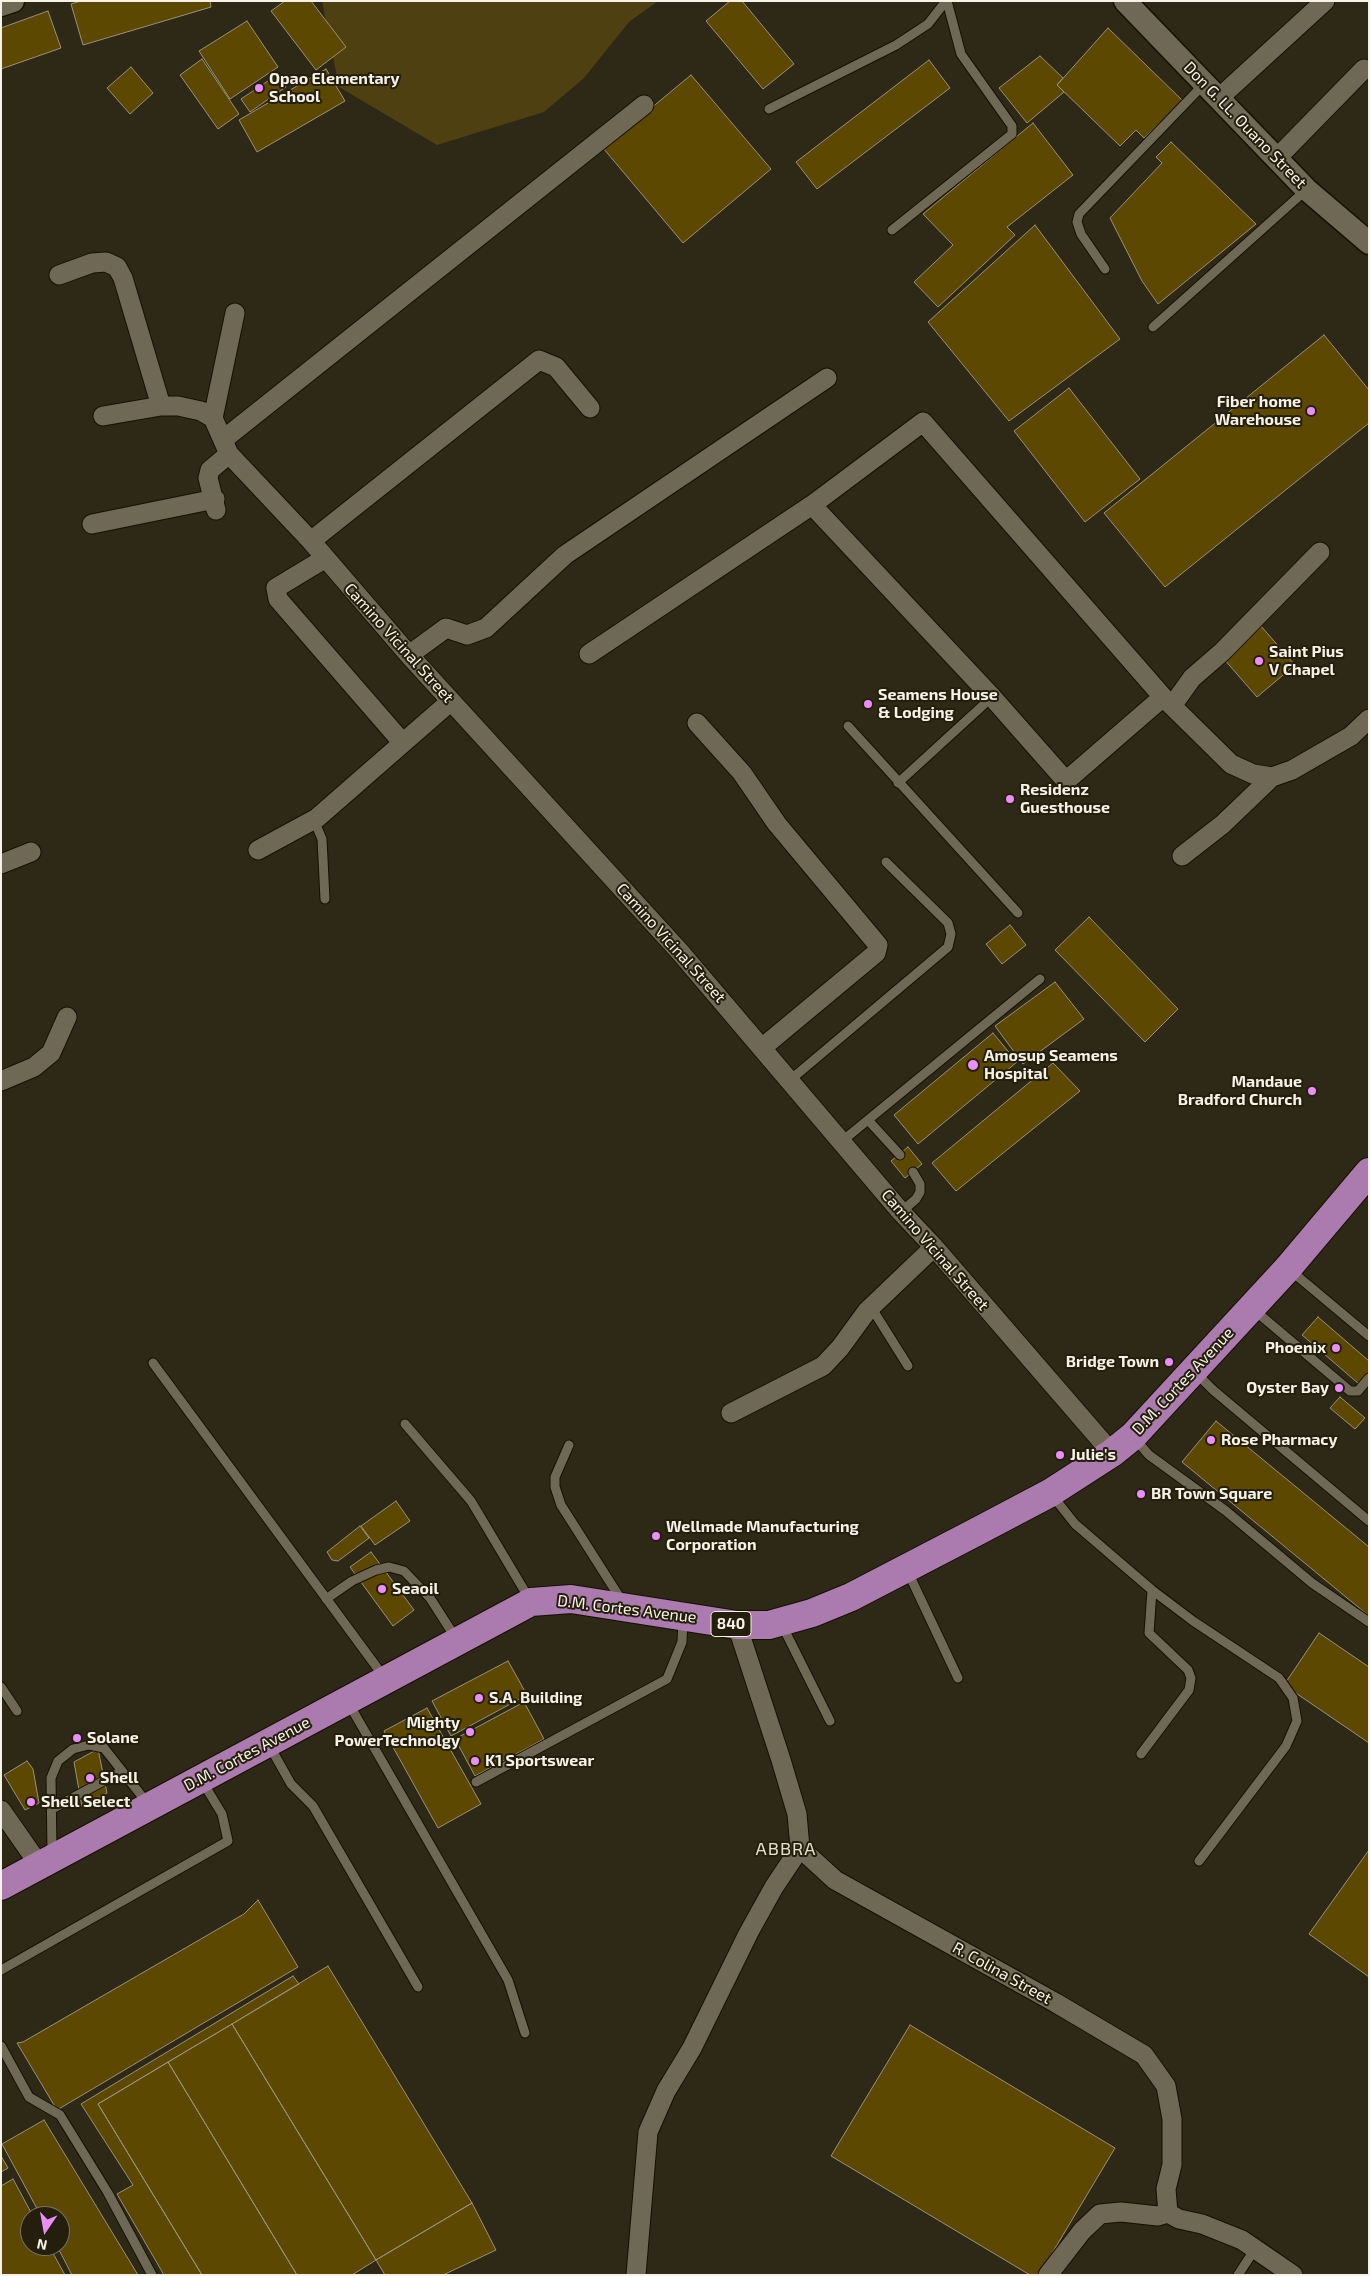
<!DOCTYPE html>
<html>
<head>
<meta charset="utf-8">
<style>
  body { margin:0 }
  #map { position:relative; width:1370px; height:2276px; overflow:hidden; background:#2e2817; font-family:"Exo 2",sans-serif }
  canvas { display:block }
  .frame { position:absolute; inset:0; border:2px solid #f6f2e7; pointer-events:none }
  .north { position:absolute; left:20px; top:2206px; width:50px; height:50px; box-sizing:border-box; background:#241e0d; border:1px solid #787364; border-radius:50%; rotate:192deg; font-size:14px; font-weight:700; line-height:20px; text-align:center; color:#f6f2e7 }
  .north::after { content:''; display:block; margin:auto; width:18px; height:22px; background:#eb8dfb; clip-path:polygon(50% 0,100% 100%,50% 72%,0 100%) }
</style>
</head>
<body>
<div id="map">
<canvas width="1370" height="2276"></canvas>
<div class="frame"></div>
<div class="north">N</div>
</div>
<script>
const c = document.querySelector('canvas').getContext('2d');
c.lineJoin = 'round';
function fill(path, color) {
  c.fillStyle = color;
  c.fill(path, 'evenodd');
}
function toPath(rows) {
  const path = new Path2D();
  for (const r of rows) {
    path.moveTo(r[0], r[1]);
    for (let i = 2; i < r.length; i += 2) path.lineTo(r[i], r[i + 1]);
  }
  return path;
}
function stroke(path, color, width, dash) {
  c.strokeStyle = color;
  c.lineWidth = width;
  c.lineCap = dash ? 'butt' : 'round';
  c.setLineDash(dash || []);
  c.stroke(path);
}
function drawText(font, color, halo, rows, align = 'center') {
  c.font = font + ' "Exo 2",sans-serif';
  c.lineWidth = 4;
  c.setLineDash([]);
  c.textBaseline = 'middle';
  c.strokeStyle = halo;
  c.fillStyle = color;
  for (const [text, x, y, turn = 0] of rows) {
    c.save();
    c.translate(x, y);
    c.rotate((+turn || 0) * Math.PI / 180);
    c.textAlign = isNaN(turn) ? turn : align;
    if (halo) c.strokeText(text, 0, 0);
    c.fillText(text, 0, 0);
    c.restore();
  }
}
fill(toPath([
  [322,1,658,1,629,22,584,78,544,112,437,145,339,87]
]), '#4f4012');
const building = toPath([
  [81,1,210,1,211,7,83,45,71,4,81,1],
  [285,1,311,1,346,47,316,70,271,11,285,1],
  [730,1,742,1,794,64,763,89,706,21,730,1],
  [48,11,61,48,1,69,1,28,48,11],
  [247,21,278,67,230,99,199,51,247,21],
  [1108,28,1183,101,1144,138,1136,130,1120,146,1057,85,1108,28],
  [1040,56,1063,78,1057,85,1064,92,1027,123,999,88,1040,56],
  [202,59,239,114,218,129,180,75,202,59],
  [929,60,950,88,817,189,796,162,929,60],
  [131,67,153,93,130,114,107,88,131,67],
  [326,69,345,101,257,152,239,120,326,69],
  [277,75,286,87,250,112,241,99,277,75],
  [691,75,771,169,683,243,603,148,691,75],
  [1033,123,1073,175,1007,227,1015,235,938,307,914,282,953,245,923,214,1033,123],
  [1171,142,1256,224,1158,304,1142,281,1110,218,1162,163,1156,157,1171,142],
  [1035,225,1120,339,1009,421,928,322,1035,225],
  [1324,335,1369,390,1369,423,1165,587,1104,513,1324,335],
  [1069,388,1140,479,1085,522,1014,431,1069,388],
  [1260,625,1295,665,1257,697,1223,658,1260,625],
  [1089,917,1178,1009,1145,1042,1055,950,1089,917],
  [1010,925,1026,945,1002,964,986,944,1010,925],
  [1055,982,1084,1019,1023,1064,995,1026,1055,982],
  [993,1033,1017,1062,918,1144,894,1115,993,1033],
  [1053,1063,1080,1091,956,1191,932,1163,1053,1063],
  [908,1147,922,1164,905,1178,891,1161,908,1147],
  [1318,1317,1369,1361,1369,1374,1359,1384,1302,1335,1318,1317],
  [1340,1397,1365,1418,1355,1429,1330,1408,1340,1397],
  [1216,1421,1369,1547,1369,1616,1182,1462,1216,1421],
  [396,1501,410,1521,375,1545,361,1526,396,1501],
  [360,1526,369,1538,338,1561,332,1560,327,1552,360,1526],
  [371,1552,414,1610,393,1626,350,1567,371,1552],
  [1319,1633,1369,1667,1369,1743,1284,1685,1319,1633],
  [508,1661,527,1695,451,1736,432,1701,508,1661],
  [524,1702,544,1739,475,1776,455,1739,524,1702],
  [427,1708,481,1804,438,1828,384,1731,427,1708],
  [98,1749,107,1793,82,1807,74,1762,98,1749],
  [27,1761,33,1769,39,1803,25,1810,4,1775,27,1761],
  [1369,1850,1369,1977,1309,1934,1369,1850],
  [258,1900,298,1967,57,2110,17,2043,23,2042,244,1914,258,1900],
  [328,1966,472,2203,376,2260,232,2024,328,1966],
  [293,1976,299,1984,98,2104,202,2275,164,2275,117,2194,133,2185,81,2104,293,1976],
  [232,2024,376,2260,352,2275,297,2275,168,2062,232,2024],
  [910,2025,1115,2148,1039,2275,1030,2275,831,2156,910,2025],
  [168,2062,297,2275,202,2275,98,2104,168,2062],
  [44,2120,138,2275,72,2275,57,2246,60,2246,60,2216,41,2216,2,2144,44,2120],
  [1,2156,8,2168,1,2172,1,2156],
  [13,2179,33,2216,30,2216,30,2246,49,2246,65,2275,1,2275,1,2186,13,2179],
  [472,2203,496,2250,443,2275,385,2275,376,2260,472,2203]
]);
fill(building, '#5c4801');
stroke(building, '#98917d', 1);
const service = toPath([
  [769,109,896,45,928,24,946,1],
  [892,230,1012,134,1012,126,961,54,947,1],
  [1105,269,1081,234,1077,222,1079,214,1204,84],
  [1153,327,1306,190],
  [848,726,1018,913],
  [898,783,992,697],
  [317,818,316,825,322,839,325,899],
  [789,1081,948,947,951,934,948,923,886,862],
  [868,1120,900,1155],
  [841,1142,1040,979],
  [901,1212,916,1199,920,1192,920,1184,913,1172],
  [1290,1270,1369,1336],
  [871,1307,908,1366],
  [1253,1309,1350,1391,1358,1391,1369,1378],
  [153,1363,384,1677],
  [1195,1372,1213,1390,1369,1521],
  [405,1424,471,1501,530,1600],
  [1135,1439,1149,1455,1226,1511,1312,1583,1369,1622],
  [569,1445,555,1477,555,1487,561,1505,622,1601],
  [1052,1495,1075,1524,1152,1590,1193,1621,1279,1678,1293,1698,1297,1721,1286,1746,1199,1861],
  [907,1570,958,1678],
  [326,1599,352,1581,376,1570,389,1567,404,1571,430,1598,457,1640],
  [782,1625,830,1721],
  [1,1687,17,1711],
  [349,1704,508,1980,525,2033],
  [269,1745,291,1784,313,1806,418,1987],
  [1141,1754,1189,1690,1191,1678,1188,1670,1149,1633,1152,1590],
  [476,1782,667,1679,682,1642,683,1620],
  [52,1809,122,1771],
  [52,1854,51,1778,58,1761,73,1749,89,1745,104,1748,148,1804],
  [1,1970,228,1841,222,1814,202,1781],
  [1,2046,29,2097,60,2115,108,2193,152,2275],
  [1238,2275,1255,2249]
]);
const minor = toPath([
  [1219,98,1325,1],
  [1277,158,1364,69],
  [59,275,92,263,106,262,117,267,123,278,161,406],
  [235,313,213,418,229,454,311,541,409,655,680,952,901,1212,934,1247,1112,1453],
  [103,416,161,406,178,406,201,411,213,418],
  [224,439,644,105],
  [812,505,992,697,1066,781,1163,697],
  [216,510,208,478,210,470,229,454],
  [92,524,215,499],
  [311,541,539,360,556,367,590,408],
  [324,559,276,588,278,599,402,742],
  [589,654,812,505,923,422,1163,697,1231,764,1253,774,1272,777,1292,770,1351,736,1369,719],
  [409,655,446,628,467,635,486,628,565,555,827,378],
  [1172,706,1192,678,1222,652,1320,552],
  [697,723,742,773,777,824,878,945,876,953,763,1047],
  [258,850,317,818,451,701],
  [1182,856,1223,824,1272,777],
  [1,864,31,852],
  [1,1081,34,1067,51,1053,67,1017],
  [731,1413,823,1366,840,1348,867,1311,934,1247],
  [737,1625,781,1760,797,1814,800,1848,835,1880,1056,2003,1144,2055,1166,2086,1172,2119,1172,2165,1166,2189,1168,2213],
  [1,1810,40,1866],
  [1168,2213,1179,2219,1202,2224,1242,2240,1293,2275],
  [636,2275,648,2132,666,2091,692,2048,749,1932,774,1887,800,1848],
  [1048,2275,1082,2231,1100,2214,1121,2212,1158,2216,1168,2213]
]);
const tertiary = toPath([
  [1125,1,1306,189,1369,243],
  [1,5,13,1]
]);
const trunk = toPath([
  [1,1886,531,1602,571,1599,737,1625,769,1625,812,1613,851,1597,978,1531,1050,1493,1112,1453,1133,1436,1288,1268,1369,1172]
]);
stroke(service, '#161002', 11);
stroke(minor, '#161002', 21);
stroke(tertiary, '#161002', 25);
stroke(trunk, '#161002', 30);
stroke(service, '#6f6855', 9);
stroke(minor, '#6f6855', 19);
stroke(tertiary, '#6f6855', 22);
stroke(trunk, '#ab7aae', 28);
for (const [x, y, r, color] of [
  [259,88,5,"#eb8dfb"],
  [1311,411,5,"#eb8dfb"],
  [1259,661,5,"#eb8dfb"],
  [868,704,5,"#eb8dfb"],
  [1010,799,5,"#eb8dfb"],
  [973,1065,6,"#eb8dfb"],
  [1312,1091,5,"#eb8dfb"],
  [1336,1348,5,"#eb8dfb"],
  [1169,1362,5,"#eb8dfb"],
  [1339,1388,5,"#eb8dfb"],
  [1211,1440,5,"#eb8dfb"],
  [1060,1455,5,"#eb8dfb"],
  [1141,1494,5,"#eb8dfb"],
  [656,1536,5,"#eb8dfb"],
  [382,1589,5,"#eb8dfb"],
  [479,1698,5,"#eb8dfb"],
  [470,1732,5,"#eb8dfb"],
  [77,1738,5,"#eb8dfb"],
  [475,1761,5,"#eb8dfb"],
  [90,1778,5,"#eb8dfb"],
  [31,1802,5,"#eb8dfb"]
]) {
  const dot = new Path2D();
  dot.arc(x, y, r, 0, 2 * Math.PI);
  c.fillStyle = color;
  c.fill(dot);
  stroke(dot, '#241e0d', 2);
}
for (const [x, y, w] of [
  [731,1624,40]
]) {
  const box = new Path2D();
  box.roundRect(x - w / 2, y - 12.5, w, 25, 4);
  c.fillStyle = '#241e0d';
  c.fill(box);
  stroke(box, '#f6f2e7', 1);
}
drawText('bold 15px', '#f6f2e7', null, [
  ["840",731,1624]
]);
drawText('bold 16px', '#f6f2e7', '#241e0d', [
  ["Opao Elementary",269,79],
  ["School",269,97],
  ["Fiber home",1301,402,"right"],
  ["Warehouse",1301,420,"right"],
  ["Saint Pius",1269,652],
  ["V Chapel",1269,670],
  ["Seamens House",878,695],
  ["& Lodging",878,713],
  ["Residenz",1020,790],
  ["Guesthouse",1020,808],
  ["Amosup Seamens",984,1056],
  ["Hospital",984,1074],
  ["Mandaue",1302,1082,"right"],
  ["Bradford Church",1302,1100,"right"],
  ["Phoenix",1326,1348,"right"],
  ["Bridge Town",1159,1362,"right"],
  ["Oyster Bay",1329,1388,"right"],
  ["Rose Pharmacy",1221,1440],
  ["Julie's",1070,1455],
  ["BR Town Square",1151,1494],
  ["Wellmade Manufacturing",666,1527],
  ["Corporation",666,1545],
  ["Seaoil",392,1589],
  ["S.A. Building",489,1698],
  ["Mighty",460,1723,"right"],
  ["PowerTechnolgy",460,1741,"right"],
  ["Solane",87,1738],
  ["K1 Sportswear",485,1761],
  ["Shell",100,1778],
  ["Shell Select",41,1802]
], 'left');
drawText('16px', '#f6f2e7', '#241e0d', [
  ["Don G. LL. Ouano Street",1245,125,46],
  ["Camino Vicinal Street",399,643,48],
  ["Camino Vicinal Street",671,943,48],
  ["Camino Vicinal Street",935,1250,49],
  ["D.M. Cortes Avenue",1183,1381,-47],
  ["D.M. Cortes Avenue",627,1609,7],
  ["D.M. Cortes Avenue",247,1754,-28],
  ["R. Colina Street",1002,1973,29]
]);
c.letterSpacing = '1px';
drawText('18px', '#e5dec8', '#241e0d', [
  ["ABBRA",786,1849]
]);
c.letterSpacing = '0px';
</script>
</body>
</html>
